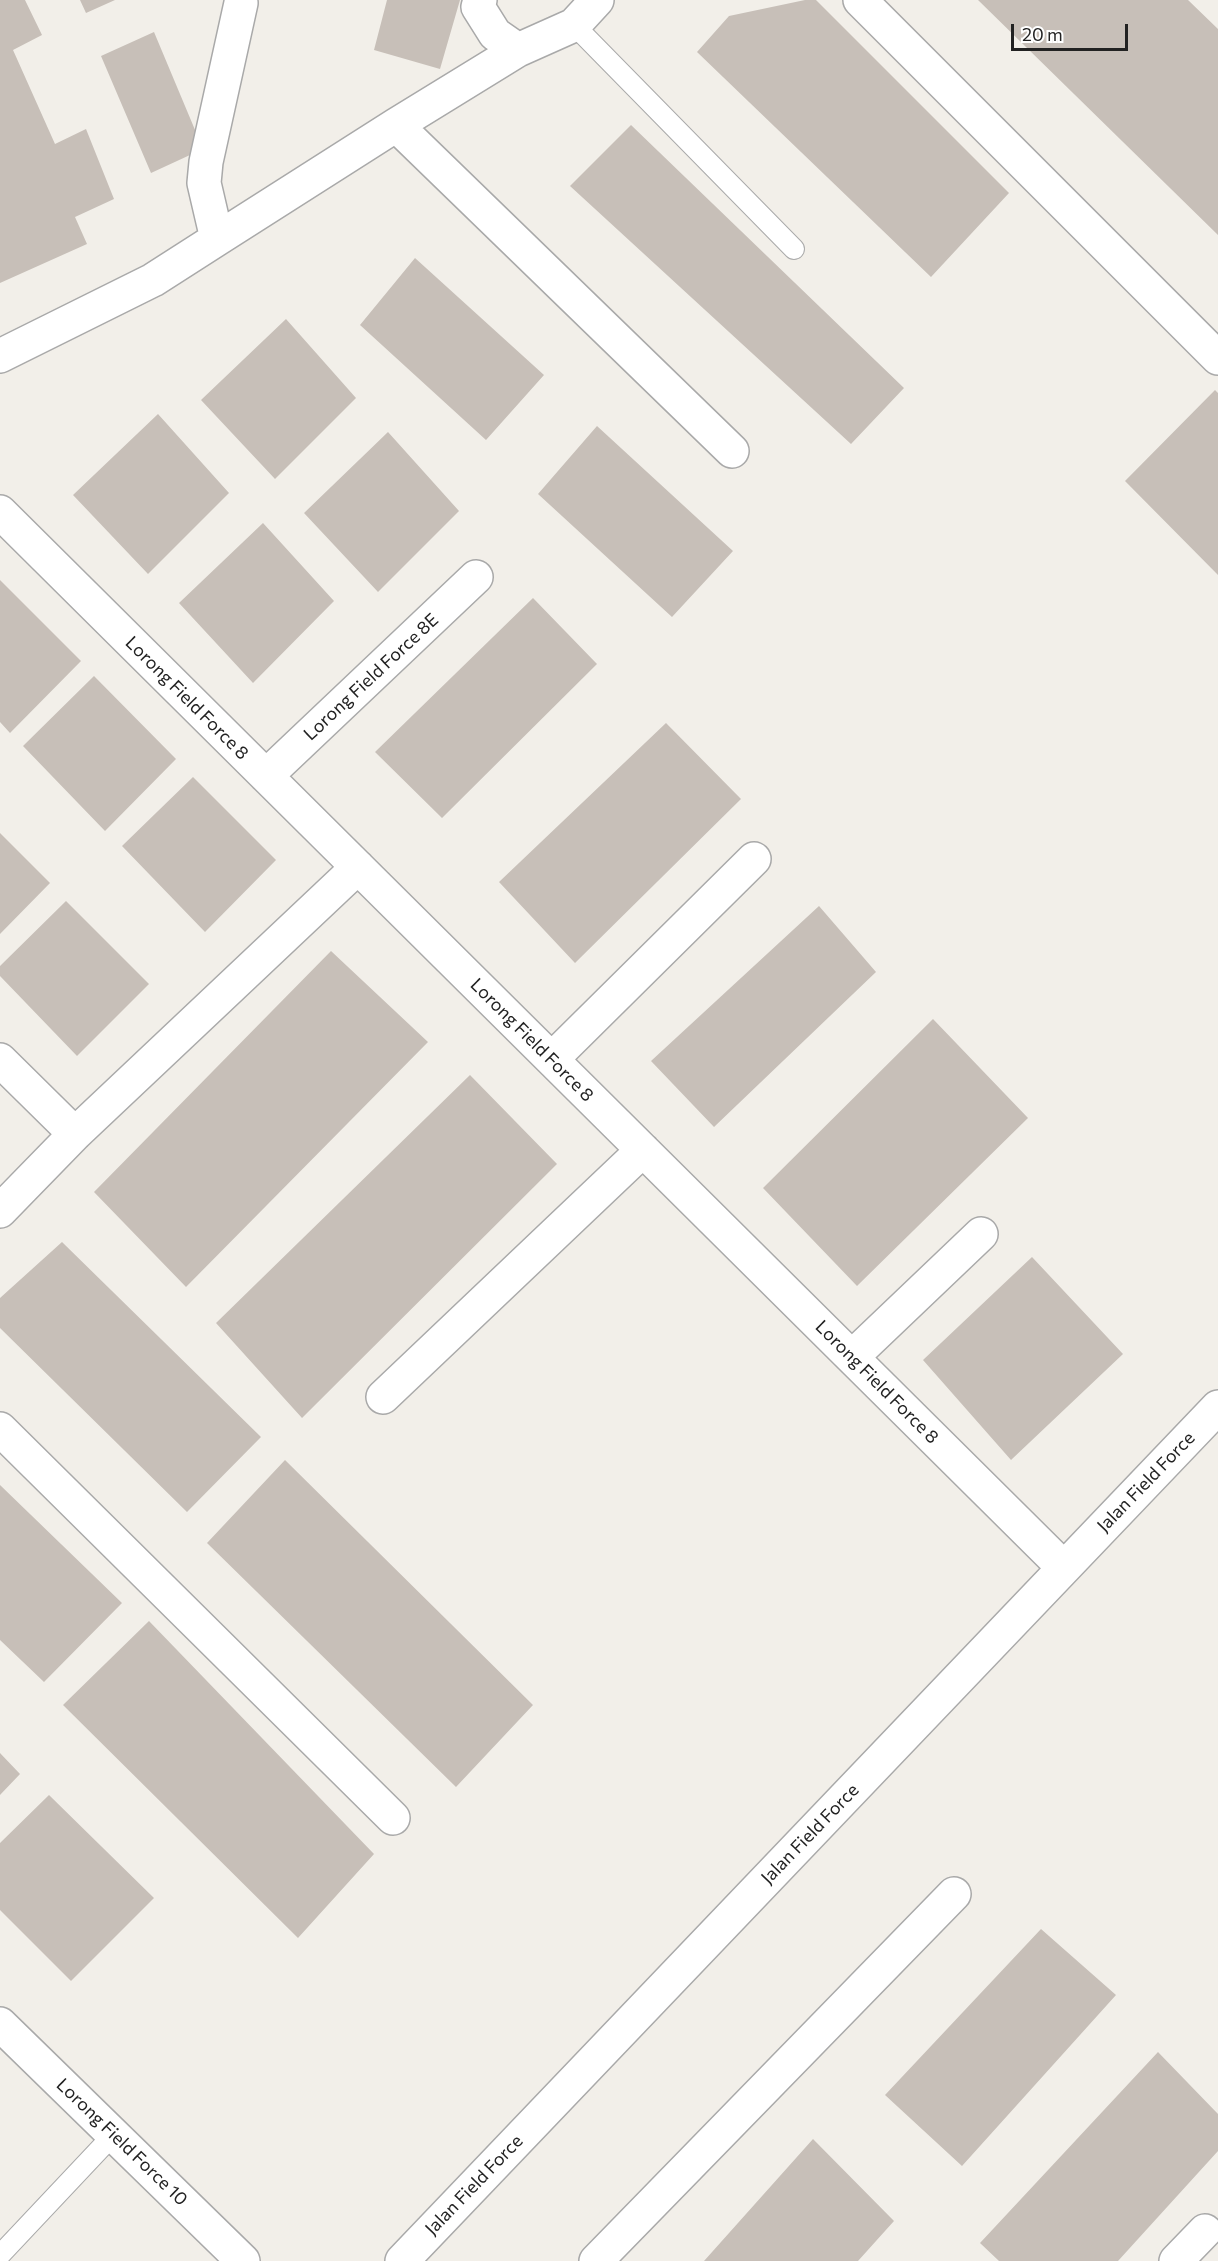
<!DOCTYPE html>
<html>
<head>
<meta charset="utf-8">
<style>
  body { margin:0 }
  #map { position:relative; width:1218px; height:2261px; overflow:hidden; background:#f2efe9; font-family:Commissioner,sans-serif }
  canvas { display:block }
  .scale { position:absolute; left:1011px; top:24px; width:117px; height:27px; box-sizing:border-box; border:3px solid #222; border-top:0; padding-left:8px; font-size:18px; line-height:21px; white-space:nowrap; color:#222; -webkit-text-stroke:4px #fff; paint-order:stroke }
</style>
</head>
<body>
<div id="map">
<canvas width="1218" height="2261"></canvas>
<div class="scale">20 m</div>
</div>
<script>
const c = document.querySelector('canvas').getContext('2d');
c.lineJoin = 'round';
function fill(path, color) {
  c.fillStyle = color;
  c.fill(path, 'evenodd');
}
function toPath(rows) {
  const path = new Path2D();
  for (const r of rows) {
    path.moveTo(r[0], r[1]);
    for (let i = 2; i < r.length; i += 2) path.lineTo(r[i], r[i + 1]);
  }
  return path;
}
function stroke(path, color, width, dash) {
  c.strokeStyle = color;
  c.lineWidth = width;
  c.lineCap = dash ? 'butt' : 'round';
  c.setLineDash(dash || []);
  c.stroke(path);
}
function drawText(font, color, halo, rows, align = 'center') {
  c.font = font + ' Commissioner,sans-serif';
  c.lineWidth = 5;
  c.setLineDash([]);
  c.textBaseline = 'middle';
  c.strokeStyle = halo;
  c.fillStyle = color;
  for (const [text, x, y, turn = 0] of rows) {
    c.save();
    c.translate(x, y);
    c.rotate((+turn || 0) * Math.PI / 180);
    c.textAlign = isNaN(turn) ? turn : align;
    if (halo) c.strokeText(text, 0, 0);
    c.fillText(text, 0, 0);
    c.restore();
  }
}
fill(toPath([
  [0,0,25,0,42,35,13,50,55,144,86,129,114,199,75,217,87,244,0,283],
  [80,0,115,0,86,13],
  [387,0,460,0,440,69,374,50],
  [805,0,816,0,1009,193,931,277,697,52,729,16],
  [978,0,1188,0,1218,29,1218,235],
  [154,32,203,149,151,173,101,56],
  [631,125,904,388,851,444,570,186],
  [415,258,544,375,486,440,360,325],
  [286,319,356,398,275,479,201,400],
  [1215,390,1218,393,1218,575,1125,481],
  [158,414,229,493,148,574,73,495],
  [597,426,733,551,672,617,538,494],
  [388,432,459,511,378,592,304,513],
  [263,523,334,601,253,683,179,603],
  [0,580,81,661,10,733,0,722],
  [533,598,597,664,442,818,375,752],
  [94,676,176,759,105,831,23,746],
  [666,723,741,799,575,963,499,882],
  [193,777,276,860,205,932,122,846],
  [0,833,50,883,0,934],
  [66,901,149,984,77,1056,0,976,0,966],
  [819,906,876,972,714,1127,651,1061],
  [331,951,428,1042,186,1287,94,1192],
  [933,1019,1028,1118,857,1286,763,1188],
  [470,1075,557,1164,302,1418,216,1323],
  [62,1242,261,1437,187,1512,0,1328,0,1298],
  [1032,1257,1123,1354,1011,1460,923,1360],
  [285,1460,533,1705,456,1787,207,1543],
  [0,1485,122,1603,44,1682,0,1640],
  [149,1621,374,1854,298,1938,63,1705],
  [0,1753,20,1774,0,1795],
  [49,1795,154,1898,71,1981,0,1910,0,1843],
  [1041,1929,1116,1995,962,2166,885,2095],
  [1158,2052,1218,2114,1218,2151,1118,2261,999,2261,980,2243],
  [813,2139,894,2221,858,2261,704,2261]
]), '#c7bfb8');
const lane = toPath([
  [574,25,794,249],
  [0,2255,114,2134]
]);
const street = toPath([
  [480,0,478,7,495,34,518,50],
  [860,0,1218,358],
  [396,125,732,451],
  [217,239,396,125,518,50,574,25,597,0],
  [0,356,153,280,217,239,204,183,206,162,241,3],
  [0,512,1064,1568],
  [266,776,476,577],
  [552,1059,754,859],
  [0,1060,75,1134],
  [0,1211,75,1134,358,867],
  [852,1357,981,1234],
  [383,1397,643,1150],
  [0,1429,393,1818],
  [0,2024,243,2261],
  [402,2261,1218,1407],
  [596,2261,954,1894],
  [1176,2261,1205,2231]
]);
stroke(lane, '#a9a9a9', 22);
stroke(street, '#a9a9a9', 36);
stroke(lane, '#fff', 20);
stroke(street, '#fff', 33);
drawText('18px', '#222', '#fff', [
  ["Lorong Field Force 8E",371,677,-43],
  ["Lorong Field Force 8",187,698,45],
  ["Lorong Field Force 8",532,1040,45],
  ["Lorong Field Force 8",877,1382,45],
  ["Jalan Field Force",1146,1482,-46],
  ["Jalan Field Force",810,1834,-46],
  ["Lorong Field Force 10",122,2142,44],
  ["Jalan Field Force",474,2185,-46]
]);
</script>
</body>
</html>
